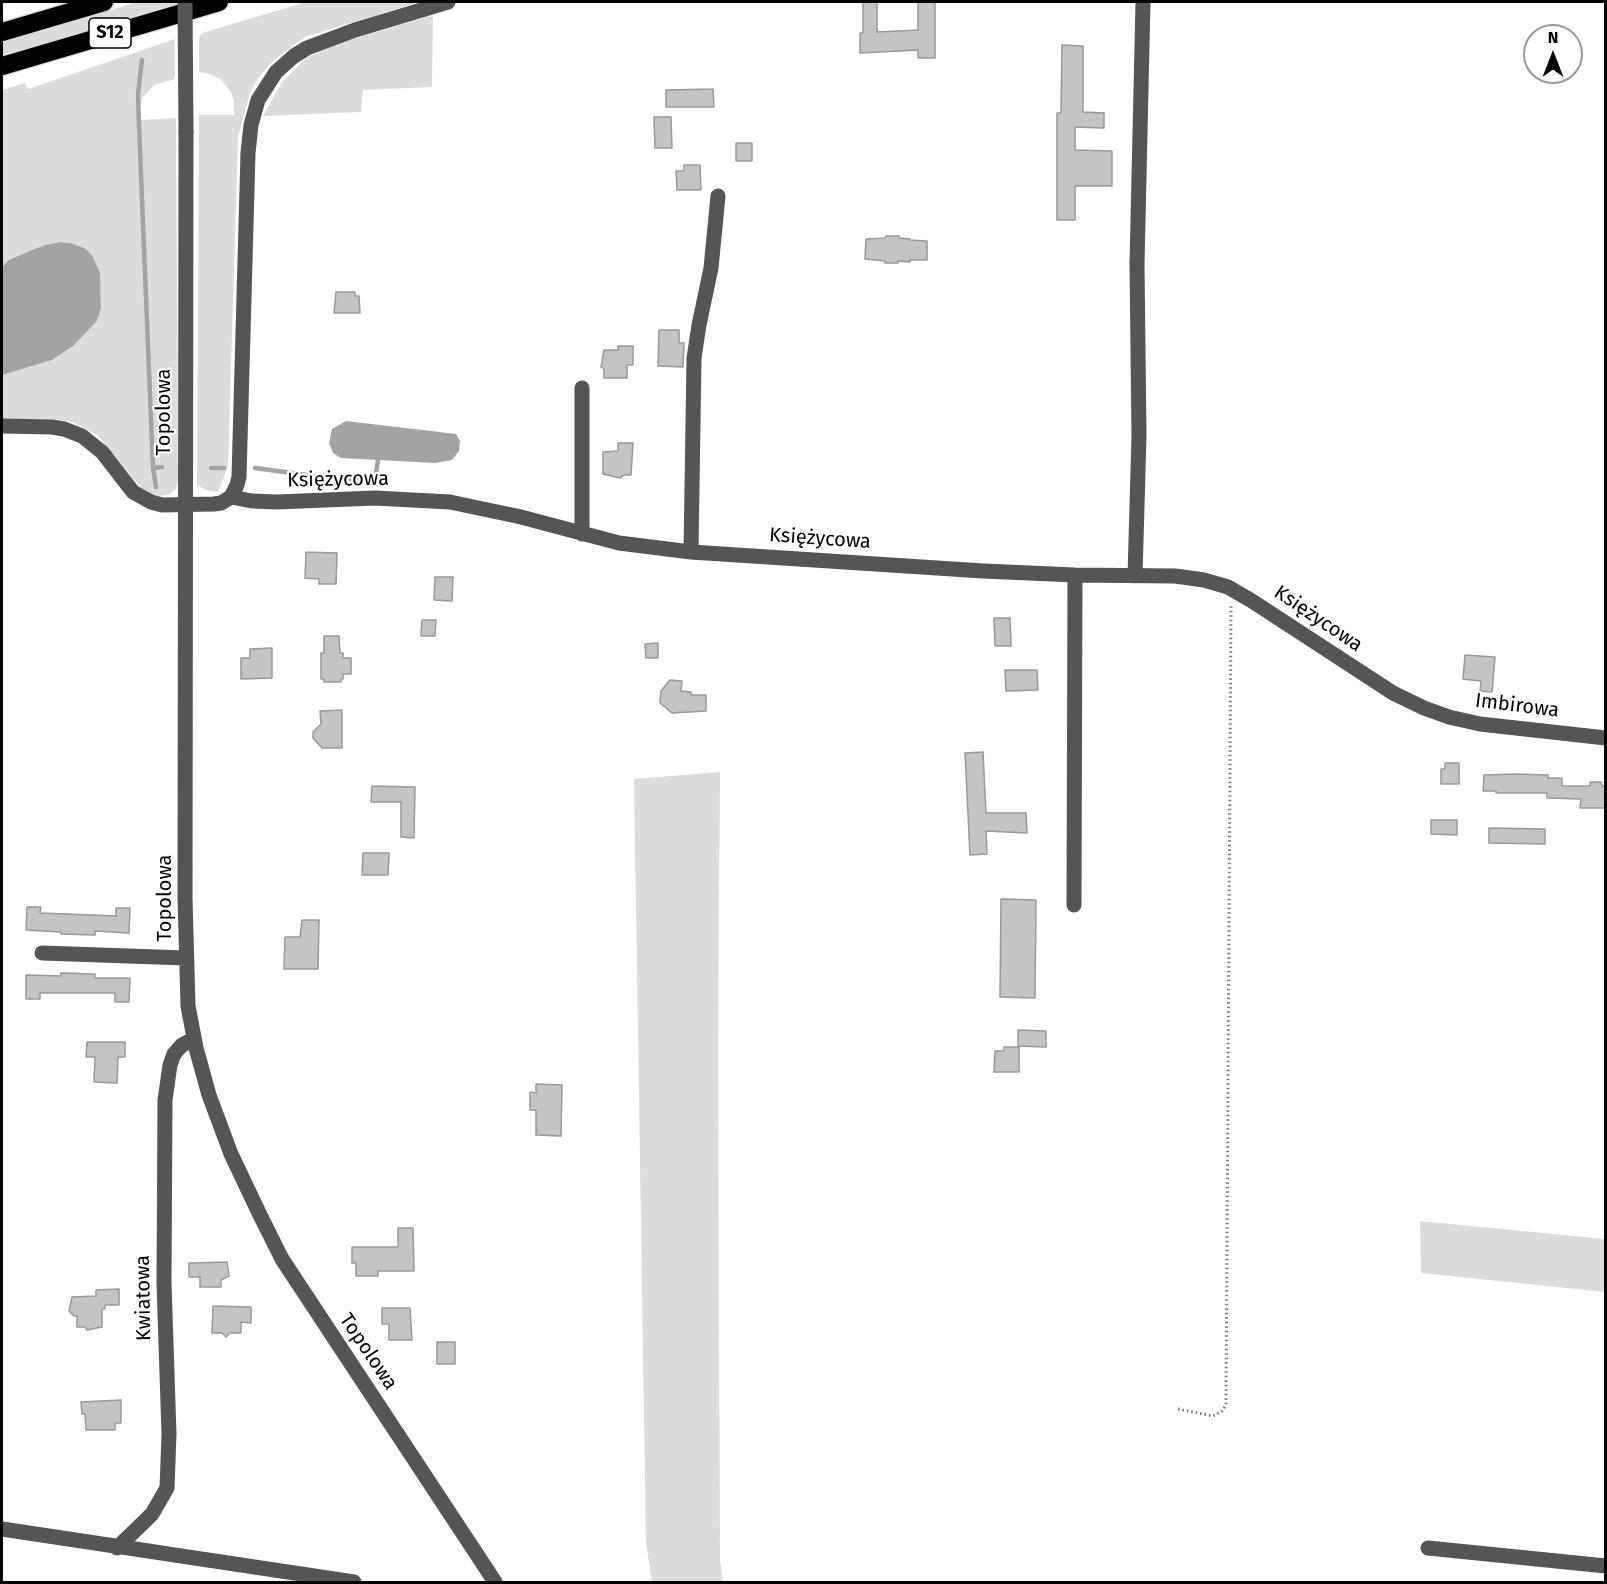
<!DOCTYPE html>
<html>
<head>
<meta charset="utf-8">
<style>
  body { margin:0 }
  #map { position:relative; width:1607px; height:1584px; overflow:hidden; background:#fff; font-family:"Fira Sans",sans-serif }
  canvas { display:block }
  .frame { position:absolute; inset:0; border:3px solid #000; pointer-events:none }
  .north { position:absolute; left:1523px; top:24px; width:60px; height:60px; box-sizing:border-box; background:#fff; border:2px solid #999; border-radius:50%; rotate:0deg; font-size:16px; font-weight:700; line-height:24px; text-align:center; color:#000 }
  .north::after { content:''; display:block; margin:auto; width:21px; height:27px; background:#000; clip-path:polygon(50% 0,100% 100%,50% 72%,0 100%) }
</style>
</head>
<body>
<div id="map">
<canvas width="1607" height="1584"></canvas>
<div class="frame"></div>
<div class="north">N</div>
</div>
<script>
const c = document.querySelector('canvas').getContext('2d');
c.lineJoin = 'round';
function fill(path, color) {
  c.fillStyle = color;
  c.fill(path, 'evenodd');
}
function toPath(rows) {
  const path = new Path2D();
  for (const r of rows) {
    path.moveTo(r[0], r[1]);
    for (let i = 2; i < r.length; i += 2) path.lineTo(r[i], r[i + 1]);
  }
  return path;
}
function stroke(path, color, width, dash) {
  c.strokeStyle = color;
  c.lineWidth = width;
  c.lineCap = dash ? 'butt' : 'round';
  c.setLineDash(dash || []);
  c.stroke(path);
}
function drawText(font, color, halo, rows, align = 'center') {
  c.font = font + ' "Fira Sans",sans-serif';
  c.lineWidth = 4.5;
  c.setLineDash([]);
  c.textBaseline = 'middle';
  c.strokeStyle = halo;
  c.fillStyle = color;
  for (const [text, x, y, turn = 0] of rows) {
    c.save();
    c.translate(x, y);
    c.rotate((+turn || 0) * Math.PI / 180);
    c.textAlign = isNaN(turn) ? turn : align;
    if (halo) c.strokeText(text, 0, 0);
    c.fillText(text, 0, 0);
    c.restore();
  }
}
fill(toPath([
  [137,2,182,2,2,56,2,43],
  [306,2,419,2,305,37,273,61,259,77,250,93,238,137,228,466,218,492,206,490,197,485,199,115,234,115,234,102,231,92,220,79,210,74,199,72,199,37,202,33],
  [433,15,432,87,363,90,361,112,263,116,282,82,306,58,343,42],
  [175,39,175,79,154,85,142,98,140,106,141,120,176,118,178,480,176,489,168,495,156,496,141,488,97,435,73,422,54,419,2,419,2,375,52,360,73,346,97,321,101,308,101,290,92,255,86,249,74,244,60,242,45,245,9,260,2,267,2,90,25,83,28,89],
  [720,772,718,1047,720,1560,723,1582,652,1582,646,1543,634,779],
  [1420,1221,1605,1239,1605,1292,1421,1273]
]), '#dcdcdc');
fill(toPath([
  [60,242,74,244,86,249,92,255,100,273,101,308,97,321,73,346,52,360,2,375,2,267,9,260,32,250,45,245],
  [346,421,456,434,460,441,459,451,452,460,435,463,341,458,333,453,329,443,332,429]
]), '#a3a3a3');
stroke(toPath([
  [142,60,138,94,139,126,153,468,156,487],
  [153,468,162,467],
  [211,468,224,468],
  [255,468,329,478,375,480,378,460]
]), '#a3a3a3', 4.5);
const building = toPath([
  [863,2,877,2,877,32,918,30,918,2,935,2,935,58,918,58,918,50,860,53,860,33,863,33,863,2],
  [1062,45,1083,46,1083,112,1104,113,1104,128,1075,127,1075,150,1112,151,1112,186,1075,186,1075,220,1057,220,1057,113,1061,113,1062,45],
  [713,89,714,107,666,107,666,90,713,89],
  [654,117,671,117,672,148,655,148,654,117],
  [736,143,752,143,752,161,736,161,736,143],
  [684,165,700,165,701,190,677,190,676,171,684,171,684,165],
  [886,236,899,236,899,238,910,239,910,240,927,241,927,260,910,260,910,262,898,261,898,263,885,263,885,261,865,259,866,239,885,238,886,236],
  [336,292,355,292,355,296,359,296,360,313,334,313,336,292],
  [659,330,679,330,679,343,684,343,683,367,658,366,659,330],
  [618,346,633,346,633,365,627,365,627,378,604,378,604,369,601,367,604,350,618,350,618,346],
  [618,443,633,443,631,475,624,475,620,478,603,474,603,452,618,451,618,443],
  [306,552,337,553,336,584,319,584,319,579,305,578,306,552],
  [435,577,453,577,452,601,434,600,435,577],
  [994,618,1010,618,1011,646,995,646,994,618],
  [422,620,436,620,435,636,421,636,422,620],
  [324,636,339,636,340,653,343,653,343,658,351,658,351,674,343,674,343,679,341,679,341,682,324,682,324,679,321,679,321,653,324,653,324,636],
  [658,643,658,658,646,658,645,644,658,643],
  [272,648,272,678,241,679,241,658,250,658,250,649,272,648],
  [1465,655,1495,657,1492,692,1480,691,1481,681,1463,679,1465,655],
  [1005,670,1037,670,1038,690,1006,691,1005,670],
  [670,680,682,681,681,691,691,692,691,695,706,695,706,711,672,713,660,703,661,691,670,680],
  [342,710,342,748,322,748,313,738,313,732,321,724,320,711,342,710],
  [983,752,986,813,1026,813,1027,833,986,831,987,854,970,855,965,753,983,752],
  [1445,763,1459,763,1459,784,1441,784,1441,769,1445,769,1445,763],
  [1515,774,1548,775,1548,778,1562,778,1562,786,1590,786,1590,782,1601,782,1602,786,1605,786,1605,808,1580,808,1581,799,1547,798,1547,793,1496,793,1496,791,1483,791,1484,775,1515,774],
  [372,786,415,787,414,838,401,837,401,802,371,802,372,786],
  [1431,820,1457,820,1457,835,1431,834,1431,820],
  [1489,828,1545,829,1545,844,1489,843,1489,828],
  [363,853,389,853,388,875,362,875,363,853],
  [1001,899,1036,900,1035,998,1000,997,1001,899],
  [27,907,41,907,40,913,116,916,116,908,130,908,129,933,95,931,95,935,61,934,61,932,26,930,27,907],
  [302,920,319,920,318,969,284,969,285,937,300,937,302,920],
  [61,973,95,974,95,978,130,978,129,1002,115,1002,115,993,40,993,40,999,26,999,26,975,61,976,61,973],
  [1018,1030,1046,1031,1046,1047,1018,1046,1018,1030],
  [87,1042,125,1042,125,1057,118,1057,117,1083,94,1082,95,1057,86,1057,87,1042],
  [1004,1047,1019,1047,1019,1072,994,1072,995,1051,1004,1051,1004,1047],
  [536,1084,562,1085,561,1136,536,1135,536,1110,530,1110,530,1092,536,1093,536,1084],
  [398,1228,413,1228,414,1271,378,1271,378,1276,356,1276,356,1263,352,1263,352,1247,398,1247,398,1228],
  [227,1262,229,1276,221,1280,221,1287,200,1287,200,1277,189,1277,189,1263,227,1262],
  [119,1289,119,1305,105,1305,105,1309,102,1309,102,1327,87,1330,85,1327,77,1327,77,1316,74,1316,69,1311,72,1297,96,1296,96,1290,119,1289],
  [213,1306,251,1307,251,1323,241,1322,241,1333,230,1333,226,1337,222,1333,212,1333,213,1306],
  [382,1308,410,1308,412,1340,389,1340,389,1324,382,1324,382,1308],
  [437,1342,455,1342,455,1364,437,1364,437,1342],
  [121,1400,121,1423,115,1423,115,1430,86,1430,85,1414,82,1414,81,1402,121,1400]
]);
fill(building, '#c4c4c4');
stroke(building, '#999', 1.5);
const highway = toPath([
  [2,32,104,2],
  [2,66,219,2]
]);
stroke(highway, '#dbdbdb', 21);
stroke(toPath([
  [1178,1409,1213,1416,1222,1411,1226,1405,1231,605]
]), '#777', 3, [1.5, 3]);
stroke(toPath([
  [186,132,185,898,188,1006,196,1048,209,1095,231,1154,260,1215,282,1259,495,1582],
  [2,426,52,427,64,429,82,436,102,452,133,492,151,502,162,505,214,504,221,503,231,497,237,485,239,477,248,153,251,125,258,100,276,72,294,56,307,48,355,30,448,2],
  [231,497,252,501,277,502,375,498,450,502,521,517,619,543,691,552,983,571,1075,575,1175,576,1204,580,1228,587,1252,601,1393,693,1424,708,1449,717,1480,724,1606,738],
  [582,534,582,388],
  [691,552,694,358,699,325,711,268,718,196],
  [1135,576,1139,436,1137,264,1143,2],
  [1074,905,1075,575],
  [42,953,186,958],
  [2,1529,354,1582],
  [117,1548,152,1514,167,1488,169,1434,164,1283,165,1100,170,1065,174,1054,182,1045,194,1039],
  [1428,1548,1606,1566]
]), '#555', 15);
stroke(highway, '#000', 18);
stroke(toPath([
  [185,2,186,132]
]), '#555', 15);
for (const [x, y, w] of [
  [110,33,42]
]) {
  const box = new Path2D();
  box.roundRect(x - w / 2, y - 15, w, 30, 4.5);
  c.fillStyle = '#fff';
  c.fill(box);
  stroke(box, '#000', 1.5);
}
drawText('bold 18px', '#000', null, [
  ["S12",110,33]
]);
drawText('20px', '#000', '#fff', [
  ["Topolowa",164,412,-90],
  ["Księżycowa",338,480,-1],
  ["Księżycowa",820,539,4],
  ["Księżycowa",1318,619,34],
  ["Imbirowa",1517,706,7],
  ["Topolowa",165,898,-90],
  ["Kwiatowa",144,1298,-91],
  ["Topolowa",368,1352,56]
]);
</script>
</body>
</html>
